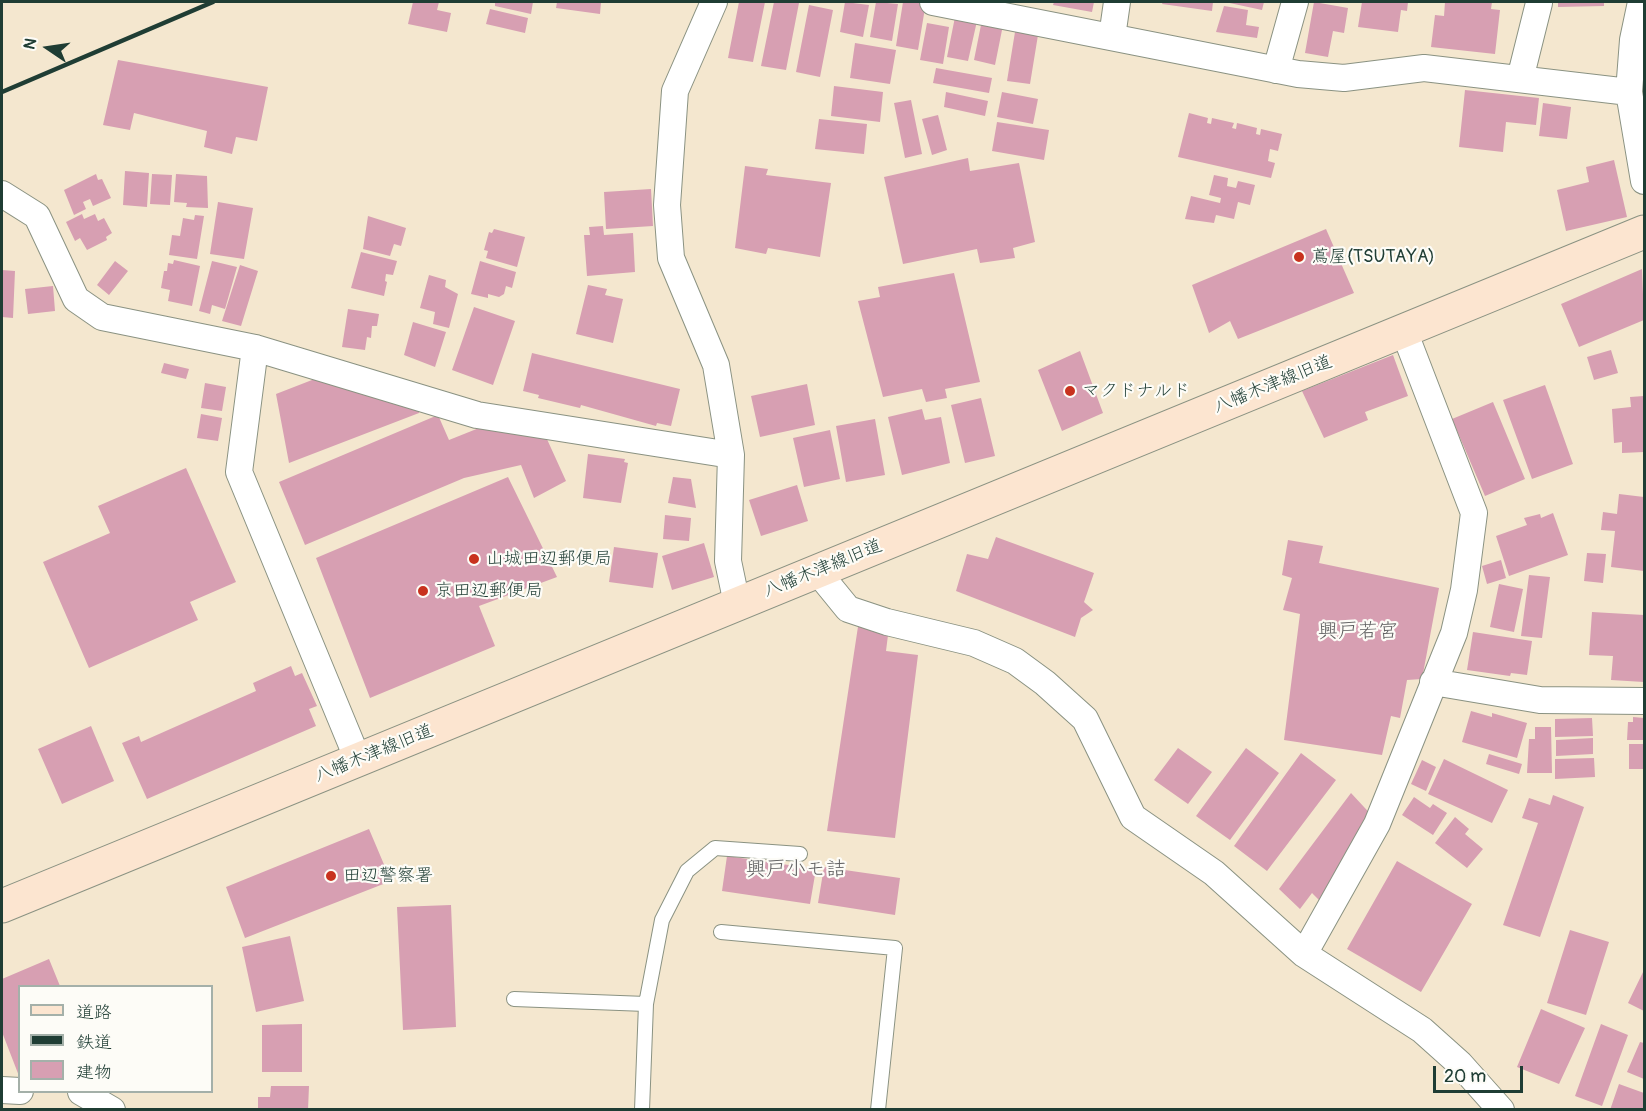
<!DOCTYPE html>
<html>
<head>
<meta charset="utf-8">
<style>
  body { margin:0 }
  #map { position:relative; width:1646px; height:1111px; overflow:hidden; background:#f4e7cf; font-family:Pangolin,"Klee One",sans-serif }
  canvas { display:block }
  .frame { position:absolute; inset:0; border:3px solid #1f3d34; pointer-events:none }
  .legend { position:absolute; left:18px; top:985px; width:195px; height:108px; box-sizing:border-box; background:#fdfcf7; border:2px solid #a4b0a9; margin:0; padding:8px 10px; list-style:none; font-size:18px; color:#1f3d34 }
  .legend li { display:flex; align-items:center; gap:12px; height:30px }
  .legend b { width:30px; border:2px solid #a4b0a9 }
  .north { position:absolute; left:18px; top:18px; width:60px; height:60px; -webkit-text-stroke:4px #fdfcf7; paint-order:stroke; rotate:283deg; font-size:16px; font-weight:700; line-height:24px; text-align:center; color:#1f3d34 }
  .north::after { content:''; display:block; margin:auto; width:21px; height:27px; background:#1f3d34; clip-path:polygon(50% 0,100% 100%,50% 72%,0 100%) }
  .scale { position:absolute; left:1433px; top:1066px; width:90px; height:27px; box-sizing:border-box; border:3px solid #1f3d34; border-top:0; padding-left:8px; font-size:18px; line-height:21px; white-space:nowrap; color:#1f3d34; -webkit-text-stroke:4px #fdfcf7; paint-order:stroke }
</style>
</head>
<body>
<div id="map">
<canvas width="1646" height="1111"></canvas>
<div class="frame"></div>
<ul class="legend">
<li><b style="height:8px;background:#fce5d0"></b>道路</li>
<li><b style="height:8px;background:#1f3d34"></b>鉄道</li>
<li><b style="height:16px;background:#d79fb2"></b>建物</li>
</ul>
<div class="north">N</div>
<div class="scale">20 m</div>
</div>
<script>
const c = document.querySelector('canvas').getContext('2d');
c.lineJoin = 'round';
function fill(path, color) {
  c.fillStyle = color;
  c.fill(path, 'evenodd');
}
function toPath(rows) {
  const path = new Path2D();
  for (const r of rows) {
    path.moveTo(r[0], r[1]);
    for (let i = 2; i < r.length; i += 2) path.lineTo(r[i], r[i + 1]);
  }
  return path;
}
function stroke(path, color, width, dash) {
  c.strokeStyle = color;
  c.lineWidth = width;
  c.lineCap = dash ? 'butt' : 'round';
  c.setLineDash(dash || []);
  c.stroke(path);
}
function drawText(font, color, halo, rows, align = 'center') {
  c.font = font + ' Pangolin,"Klee One",sans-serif';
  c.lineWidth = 4.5;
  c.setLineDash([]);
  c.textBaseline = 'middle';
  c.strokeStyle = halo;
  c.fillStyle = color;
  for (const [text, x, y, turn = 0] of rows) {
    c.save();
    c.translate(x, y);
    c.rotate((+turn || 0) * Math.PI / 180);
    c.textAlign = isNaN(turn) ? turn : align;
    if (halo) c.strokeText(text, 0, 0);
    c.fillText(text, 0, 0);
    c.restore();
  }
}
fill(toPath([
  [413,2,439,2,437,10,451,13,447,32,408,24],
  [495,2,533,2,531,14,495,6],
  [557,2,601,2,600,14,556,8],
  [739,2,765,2,753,62,728,58],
  [774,2,799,3,786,70,761,66],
  [845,2,869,5,863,37,840,32],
  [876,2,898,4,892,41,870,37],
  [903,2,926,2,918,50,896,46],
  [1054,2,1094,2,1092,12,1053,5],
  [1163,2,1213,2,1212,11,1162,4],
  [1225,2,1264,2,1262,10],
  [1314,2,1348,8,1344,33,1333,31,1328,57,1305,53],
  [1362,2,1408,2,1407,11,1401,10,1398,32,1358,27],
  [1445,2,1492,2,1491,9,1500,10,1495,54,1431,47,1435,15,1444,16],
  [1558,2,1604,2,1604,6,1558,7],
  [809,5,833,10,820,77,796,72],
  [1224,6,1248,10,1246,25,1259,27,1257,38,1216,32],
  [490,9,528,18,525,33,486,24],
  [955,17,977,21,968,61,947,57],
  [982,20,1003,25,995,65,974,60],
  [927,23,949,27,943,64,920,60],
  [1015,32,1038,35,1030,84,1007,81],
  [855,43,896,50,890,84,850,78],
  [118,60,268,87,257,141,236,137,232,154,204,147,207,131,134,113,130,130,103,125],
  [936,68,992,78,989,93,933,83],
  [834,86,883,92,880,122,831,116],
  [1465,90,1539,98,1536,125,1506,122,1503,152,1459,147],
  [946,92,988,101,985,116,944,107],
  [1002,92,1038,99,1033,124,997,117],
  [911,100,922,154,905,158,894,103],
  [1543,103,1571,107,1567,139,1539,136],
  [1189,113,1208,118,1207,123,1211,124,1212,118,1234,123,1232,128,1236,129,1237,123,1257,128,1256,134,1260,135,1261,129,1282,134,1278,151,1270,149,1268,161,1275,163,1271,178,1178,157],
  [938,115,947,150,932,155,922,119],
  [819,119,867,124,864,154,815,149],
  [997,122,1049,130,1044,160,992,151],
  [968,158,970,171,1019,163,1035,242,1013,248,1015,258,980,263,977,249,903,264,884,177],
  [1614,160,1627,217,1566,231,1557,190,1589,182,1586,167],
  [745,166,768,169,766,175,831,183,820,257,768,248,766,254,735,248],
  [125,171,149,173,147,207,123,205],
  [96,174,98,180,102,179,111,198,93,206,90,199,83,202,86,209,74,215,64,190],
  [152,174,172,175,170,205,150,204],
  [176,174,207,176,208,208,186,207,187,203,174,202],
  [1214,175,1228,178,1227,186,1236,188,1238,181,1255,185,1250,205,1238,202,1234,219,1216,215,1214,223,1185,219,1191,196,1220,203,1221,198,1209,195],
  [651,189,653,226,606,229,604,192],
  [218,202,253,208,244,259,210,254],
  [82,214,84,219,95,214,98,221,104,218,112,233,106,237,107,240,87,250,80,238,75,241,66,222],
  [195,215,204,216,197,259,169,255,172,235,180,236,183,218,194,220],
  [368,216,406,228,401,246,394,244,390,256,363,249],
  [603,226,604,235,633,233,635,272,587,276,584,235,590,235,589,227],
  [494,229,525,237,517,267,486,258,488,251,484,250,489,232,492,233],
  [1326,229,1354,293,1238,339,1230,321,1209,333,1192,285],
  [361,252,397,261,393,275,386,274,385,281,387,282,384,296,351,288],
  [174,260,200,266,192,306,168,301,170,290,161,288,164,271,167,271,168,263,173,264],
  [115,261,128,271,109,295,97,285],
  [212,261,237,267,225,309,212,305,210,314,199,311],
  [480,261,516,272,512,288,506,286,504,294,499,297,488,294,488,298,471,294],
  [240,265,258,271,241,326,222,321],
  [1642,269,1644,320,1579,347,1561,304],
  [2,270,15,271,13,318,2,317],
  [954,273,980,382,945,389,947,398,926,402,922,389,883,397,858,301,880,297,878,287],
  [429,275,446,280,445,287,458,294,449,328,433,324,435,312,420,308],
  [588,285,607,289,605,295,623,299,613,343,576,334],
  [53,286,55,311,28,314,25,289],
  [474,307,515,321,493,385,452,370],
  [348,309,379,314,377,326,372,326,371,338,367,337,365,350,342,347],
  [413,322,446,332,435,367,404,355],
  [1611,350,1618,373,1594,380,1587,357],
  [1080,351,1103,413,1062,431,1038,370],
  [532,353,680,389,671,426,657,423,656,426,581,405,580,408,538,398,539,395,523,391],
  [1393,355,1408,396,1365,412,1368,420,1324,438,1302,391],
  [164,363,189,369,186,379,161,373],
  [330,373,421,398,419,413,289,463,276,394],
  [205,383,226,387,222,411,201,408],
  [807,384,815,425,760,437,751,396],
  [1545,385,1573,464,1532,479,1503,400],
  [1644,396,1644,452,1622,453,1622,442,1614,443,1612,409,1631,407,1630,397],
  [981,398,995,456,965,463,951,405],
  [1493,402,1525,479,1485,496,1452,419],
  [922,409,925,420,941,417,950,463,902,475,888,417],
  [201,414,222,418,218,441,197,438],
  [438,415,449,440,479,428,546,437,566,481,534,498,521,465,464,478,305,545,279,482],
  [875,419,885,475,846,482,836,426],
  [830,430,840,479,804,487,793,438],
  [588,454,625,459,624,462,628,463,621,503,583,498],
  [186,468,236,582,190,602,198,620,89,668,43,562,110,533,98,506],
  [508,477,557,577,479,606,495,646,370,698,316,558],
  [673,477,691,479,696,508,668,503],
  [797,485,808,521,761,536,749,500],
  [1619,494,1644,497,1644,571,1611,567,1615,531,1601,530,1603,512,1617,514],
  [1553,513,1568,555,1509,576,1496,536,1527,525,1524,518,1540,514,1541,518],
  [665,515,691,518,689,541,663,539],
  [996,537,1094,573,1084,602,1093,610,1081,618,1075,637,956,591,967,554,988,559],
  [1288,540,1323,546,1319,563,1439,588,1422,679,1407,680,1400,718,1391,716,1382,755,1284,740,1300,614,1283,610,1292,578,1282,575],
  [704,543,714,577,672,590,662,556],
  [614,547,658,553,653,588,609,582],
  [1587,553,1606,554,1603,583,1584,581],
  [1501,560,1506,578,1487,584,1482,566],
  [1529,575,1550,577,1542,638,1521,636],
  [1499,584,1523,589,1514,632,1490,627],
  [1592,612,1644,615,1644,682,1611,680,1613,656,1589,655],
  [859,620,889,627,886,651,918,655,895,838,827,831],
  [1473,632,1532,641,1527,675,1511,673,1510,676,1467,670],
  [291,666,295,676,302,673,317,706,309,709,316,726,147,799,122,743,139,736,141,742,256,691,253,683],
  [1471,711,1492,717,1492,713,1527,723,1517,758,1462,742],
  [1633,717,1644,718,1644,740,1627,740,1628,722,1633,722],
  [1592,718,1593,736,1555,737,1555,719],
  [91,726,114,781,62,804,38,749],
  [1535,727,1551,727,1552,773,1527,773,1529,739,1535,739],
  [1593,738,1593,754,1556,756,1556,740],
  [1629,744,1644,744,1644,769,1629,769],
  [1178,748,1212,772,1188,804,1154,780],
  [1246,748,1279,773,1230,840,1196,816],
  [1301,753,1336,780,1267,871,1234,846],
  [1489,754,1522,764,1519,774,1486,764],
  [1594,758,1595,777,1555,779,1555,759],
  [1444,759,1508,790,1492,823,1428,794],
  [1422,760,1436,767,1426,791,1411,784],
  [1351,793,1377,821,1321,902,1312,893,1300,909,1279,889],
  [1553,795,1584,807,1540,937,1503,925,1538,823,1522,818,1529,798,1550,805],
  [1414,797,1430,808,1433,804,1447,813,1433,835,1402,815],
  [1455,817,1469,829,1465,834,1483,849,1467,868,1435,843],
  [369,829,391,881,245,938,226,887],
  [727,856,816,869,810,904,722,891],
  [1397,861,1472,904,1421,992,1347,949],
  [824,867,900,878,895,915,818,903],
  [451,905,456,1027,403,1030,397,907],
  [1570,930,1609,942,1586,1015,1547,1003],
  [290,936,304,1001,256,1012,242,947],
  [49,959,60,986,20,986,19,1076,2,1032,2,979],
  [1644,970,1644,1011,1628,1003],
  [1541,1009,1585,1028,1559,1084,1517,1067],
  [302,1024,302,1072,262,1072,262,1025],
  [1601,1024,1628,1035,1602,1106,1575,1096],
  [1640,1042,1644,1043,1644,1079,1627,1072],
  [1619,1084,1644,1093,1644,1110,1610,1110],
  [271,1086,309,1086,308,1110,258,1110,258,1097,270,1097]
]), '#d79fb2');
const lane = toPath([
  [721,932,895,948,878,1110],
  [514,999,646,1004],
  [642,1110,646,1004,662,920,687,871,715,848,800,854]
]);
const street = toPath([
  [714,2,675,91,667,205,671,258,716,365,731,455,728,561,737,604],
  [933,2,1298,74,1344,78,1424,68,1629,92],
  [1641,2,1633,40,1629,92,1644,181],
  [1112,37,1117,2],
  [1276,70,1295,2],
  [1520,79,1539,3],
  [2,194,37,216,76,299,102,317,255,348,477,415,731,455],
  [255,348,239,472,358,760],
  [817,571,848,609,887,622,974,643,1015,661,1045,683,1085,719,1133,817,1214,873,1304,954,1422,1030,1460,1064,1501,1110],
  [1433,682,1540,700,1644,701],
  [1304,954,1377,824,1454,633,1464,590,1474,513,1404,331],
  [2,1090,20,1091],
  [81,1092,112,1110]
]);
const secondary = toPath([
  [2,906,1644,232]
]);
stroke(lane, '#8a9282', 16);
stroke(street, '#8a9282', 28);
stroke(secondary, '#8a9282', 35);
stroke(lane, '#fff', 14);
stroke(street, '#fff', 26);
stroke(secondary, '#fce5d0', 33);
stroke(toPath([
  [2,92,213,2]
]), '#1f3d34', 4.5);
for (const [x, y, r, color] of [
  [1299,257,6,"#c8321e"],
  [1070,391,6,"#c8321e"],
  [474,559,6,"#c8321e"],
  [423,591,6,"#c8321e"],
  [331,876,6,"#c8321e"]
]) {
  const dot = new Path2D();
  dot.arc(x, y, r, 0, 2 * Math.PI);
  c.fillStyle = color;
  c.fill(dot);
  stroke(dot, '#fdfcf7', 2);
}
drawText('18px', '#1f3d34', '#fdfcf7', [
  ["蔦屋(TSUTAYA)",1311,257],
  ["マクドナルド",1082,391],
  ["山城田辺郵便局",486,559],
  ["京田辺郵便局",435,591],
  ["田辺警察署",343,876]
], 'left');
drawText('18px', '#1f3d34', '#fdfcf7', [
  ["八幡木津線旧道",1273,385,-22],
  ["八幡木津線旧道",823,569,-22],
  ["八幡木津線旧道",374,754,-22]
]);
drawText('20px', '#5f5f60', '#fdfcf7', [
  ["興戸若宮",1358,632],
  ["興戸小モ詰",796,870]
]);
</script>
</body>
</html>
